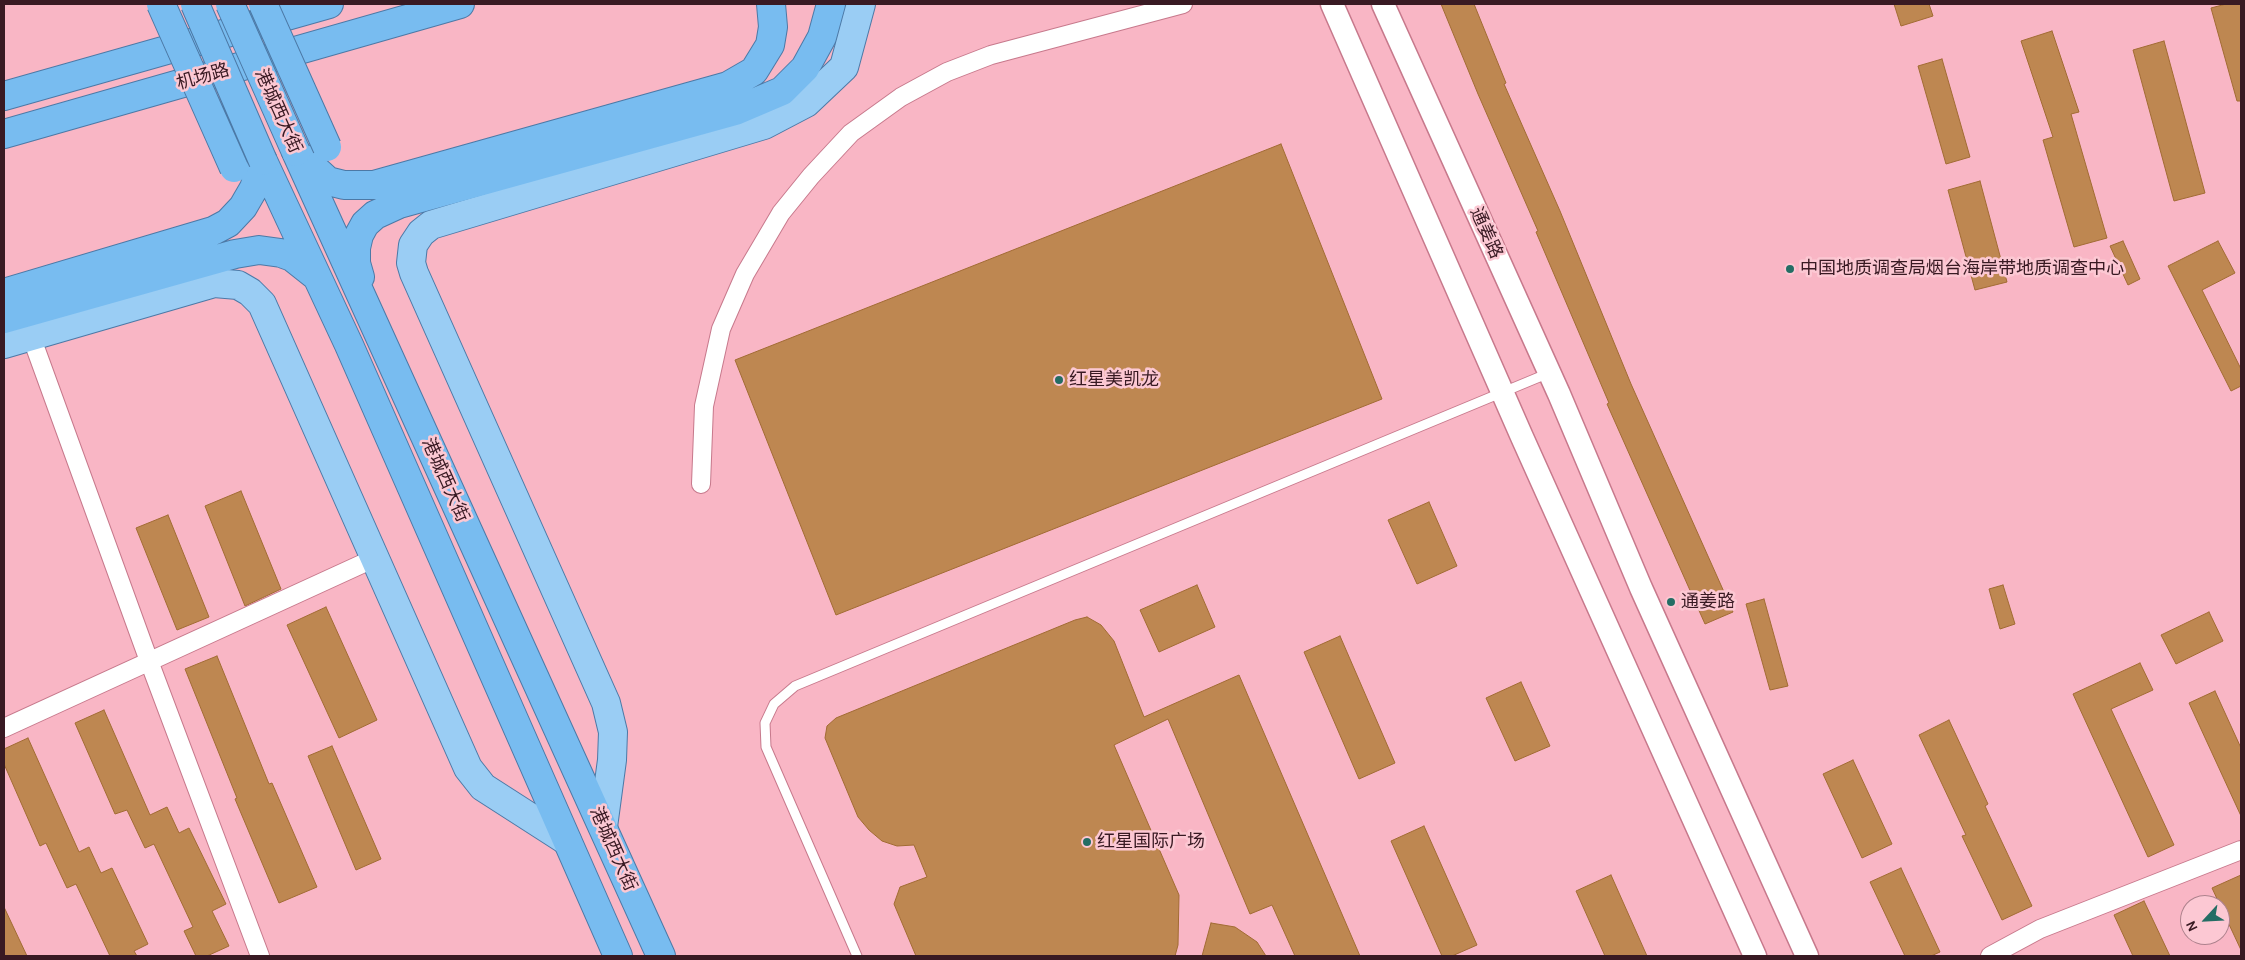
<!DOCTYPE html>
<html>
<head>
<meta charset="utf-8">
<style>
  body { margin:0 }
  #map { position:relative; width:2245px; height:960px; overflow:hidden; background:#f9b6c5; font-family:Karla,sans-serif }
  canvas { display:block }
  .frame { position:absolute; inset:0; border:5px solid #391a23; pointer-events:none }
  .north { position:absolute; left:2180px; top:895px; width:50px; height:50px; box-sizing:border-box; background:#fcc8d3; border:1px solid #ae828d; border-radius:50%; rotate:245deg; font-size:14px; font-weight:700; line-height:20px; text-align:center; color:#391a23 }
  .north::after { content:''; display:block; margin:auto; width:18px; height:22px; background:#246d64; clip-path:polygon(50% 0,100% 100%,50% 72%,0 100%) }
</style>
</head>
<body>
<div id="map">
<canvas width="2245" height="960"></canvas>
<div class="frame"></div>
<div class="north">N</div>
</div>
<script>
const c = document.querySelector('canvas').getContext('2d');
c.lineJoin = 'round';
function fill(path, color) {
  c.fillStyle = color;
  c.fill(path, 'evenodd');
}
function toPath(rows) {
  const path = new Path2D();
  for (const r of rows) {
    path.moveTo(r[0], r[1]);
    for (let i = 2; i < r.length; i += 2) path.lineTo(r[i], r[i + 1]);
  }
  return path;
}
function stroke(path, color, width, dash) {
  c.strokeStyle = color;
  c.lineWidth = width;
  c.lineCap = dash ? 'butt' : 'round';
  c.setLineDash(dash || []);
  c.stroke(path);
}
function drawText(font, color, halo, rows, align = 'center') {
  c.font = font + ' Karla,"Noto Sans SC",sans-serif';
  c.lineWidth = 5;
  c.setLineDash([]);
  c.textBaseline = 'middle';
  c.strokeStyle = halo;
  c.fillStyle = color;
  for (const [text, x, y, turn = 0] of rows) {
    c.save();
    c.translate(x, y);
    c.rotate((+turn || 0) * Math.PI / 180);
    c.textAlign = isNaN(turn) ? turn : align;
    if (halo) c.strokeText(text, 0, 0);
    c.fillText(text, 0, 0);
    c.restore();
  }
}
const building = toPath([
  [1441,4,1474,4,1506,83,1504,84,1560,211,1631,384,1733,612,1705,624,1607,404,1609,403,1536,232,1538,231,1478,94,1441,4],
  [1894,4,1929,4,1933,16,1901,26,1894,4],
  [2226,4,2241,4,2241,101,2237,101,2211,8,2226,4],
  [2052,31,2079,112,2071,114,2107,238,2074,247,2043,140,2053,137,2021,41,2052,31],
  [2164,41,2205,193,2174,201,2133,50,2164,41],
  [1942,59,1970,157,1946,164,1918,66,1942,59],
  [1281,144,1382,399,836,615,735,360,1281,144],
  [1980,181,2007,282,1975,290,1948,190,1980,181],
  [2123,241,2140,279,2128,285,2110,246,2123,241],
  [2218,241,2235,273,2202,290,2241,369,2241,386,2231,391,2168,266,2218,241],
  [241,491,281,589,245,606,205,506,241,491],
  [1429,502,1457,566,1417,584,1388,520,1429,502],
  [168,515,209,617,177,630,136,528,168,515],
  [1197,585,1215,627,1159,652,1140,610,1197,585],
  [2003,585,2015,624,2000,629,1989,589,2003,585],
  [1764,599,1788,686,1770,690,1746,604,1764,599],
  [326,607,377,720,339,738,287,625,326,607],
  [2209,612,2223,641,2176,664,2161,635,2209,612],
  [1087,617,1101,625,1114,641,1144,717,1239,675,1360,956,1295,956,1272,905,1250,914,1168,719,1114,745,1179,895,1178,945,1175,956,916,956,894,904,900,887,927,877,914,845,897,846,882,841,869,830,858,817,825,738,827,726,836,718,1075,620,1087,617],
  [1340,636,1395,763,1359,779,1304,652,1340,636],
  [217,656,269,784,272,783,317,887,279,903,235,799,237,798,185,669,217,656],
  [2140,663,2153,690,2111,709,2174,845,2148,857,2073,694,2140,663],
  [1521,682,1550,746,1515,761,1486,698,1521,682],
  [2215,691,2241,748,2241,816,2189,703,2215,691],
  [104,710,150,815,167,807,179,833,189,828,226,904,212,911,229,946,207,956,196,956,184,931,193,927,154,844,145,848,127,810,115,814,75,723,104,710],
  [1949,720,1988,804,1985,806,2032,906,2002,920,1962,836,1966,835,1919,735,1949,720],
  [28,738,79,852,89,847,101,873,112,868,148,944,134,951,137,956,110,956,76,884,67,888,46,843,40,846,4,764,4,749,28,738],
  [332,746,381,859,356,870,308,756,332,746],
  [1853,760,1892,844,1862,858,1823,774,1853,760],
  [1424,826,1477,945,1452,956,1442,956,1391,841,1424,826],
  [1901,868,1940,952,1931,956,1905,956,1870,882,1901,868],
  [1611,875,1647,956,1605,956,1576,891,1611,875],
  [2241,875,2241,950,2212,888,2241,875],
  [2144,901,2170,956,2133,956,2114,915,2144,901],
  [4,907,27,956,4,956,4,907],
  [1211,923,1235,927,1257,942,1266,956,1202,956,1211,923]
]);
fill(building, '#be8751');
stroke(building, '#a16b33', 1);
const service = toPath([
  [857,956,766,747,765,723,774,704,795,686,1549,373]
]);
const minor = toPath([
  [31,336,149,661,260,956],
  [701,484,704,406,721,329,745,274,781,213,811,176,851,133,901,97,947,72,991,55,1183,4],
  [4,728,375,558],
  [1990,956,2040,929,2241,850]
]);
const tertiary = toPath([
  [1332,4,1522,437,1755,956],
  [1383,4,1559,394,1641,588,1807,956]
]);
const primary = toPath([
  [4,344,214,283,238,285,250,292,262,304,468,768,483,787,567,841],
  [603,827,612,760,613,732,606,703,414,273,411,263,413,245,421,233,431,225,764,125,806,103,844,67,861,4]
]);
const trunk = toPath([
  [4,96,329,4],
  [4,134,460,4],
  [296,152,661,956],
  [303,158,328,181,344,185,374,185,728,86,754,71,770,45,773,27,771,4],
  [263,161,349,345,618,956],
  [360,277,356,263,356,248,359,235,365,224,375,215,399,204,735,111,782,91,805,68,822,37,831,4],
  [4,293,213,231,228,223,243,207,254,188,263,161],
  [4,319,235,254,259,250,281,253,292,257,316,276]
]);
stroke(service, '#c7798c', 11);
stroke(minor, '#c7798c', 20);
stroke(tertiary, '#c7798c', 25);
stroke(primary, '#4c79a6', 30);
stroke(trunk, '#4c79a6', 30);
stroke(service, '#fff', 9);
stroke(minor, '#fff', 18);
stroke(tertiary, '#fff', 22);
stroke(primary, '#9acdf4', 28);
stroke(trunk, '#78bcf0', 28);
const trunkBridge = toPath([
  [161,4,234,168],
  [195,4,263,161],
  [230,4,296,152],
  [263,4,327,147]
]);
stroke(trunkBridge, '#4c79a6', 30, []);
stroke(trunkBridge, '#78bcf0', 28);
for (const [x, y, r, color] of [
  [1790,269,5,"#246d64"],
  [1059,380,5,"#246d64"],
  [1671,602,5,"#246d64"],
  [1087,842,5,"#246d64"]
]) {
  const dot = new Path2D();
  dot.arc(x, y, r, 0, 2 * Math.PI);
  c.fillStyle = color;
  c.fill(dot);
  stroke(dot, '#fcc8d3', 2);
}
drawText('18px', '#391a23', '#fcc8d3', [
  ["机场路",203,77,-16],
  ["港城西大街",278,111,66],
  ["通姜路",1486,233,66],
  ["港城西大街",445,480,66],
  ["港城西大街",613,849,66]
]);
drawText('18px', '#391a23', '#fcc8d3', [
  ["中国地质调查局烟台海岸带地质调查中心",1800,269],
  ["红星美凯龙",1069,380],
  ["通姜路",1681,602],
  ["红星国际广场",1097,842]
], 'left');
</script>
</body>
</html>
